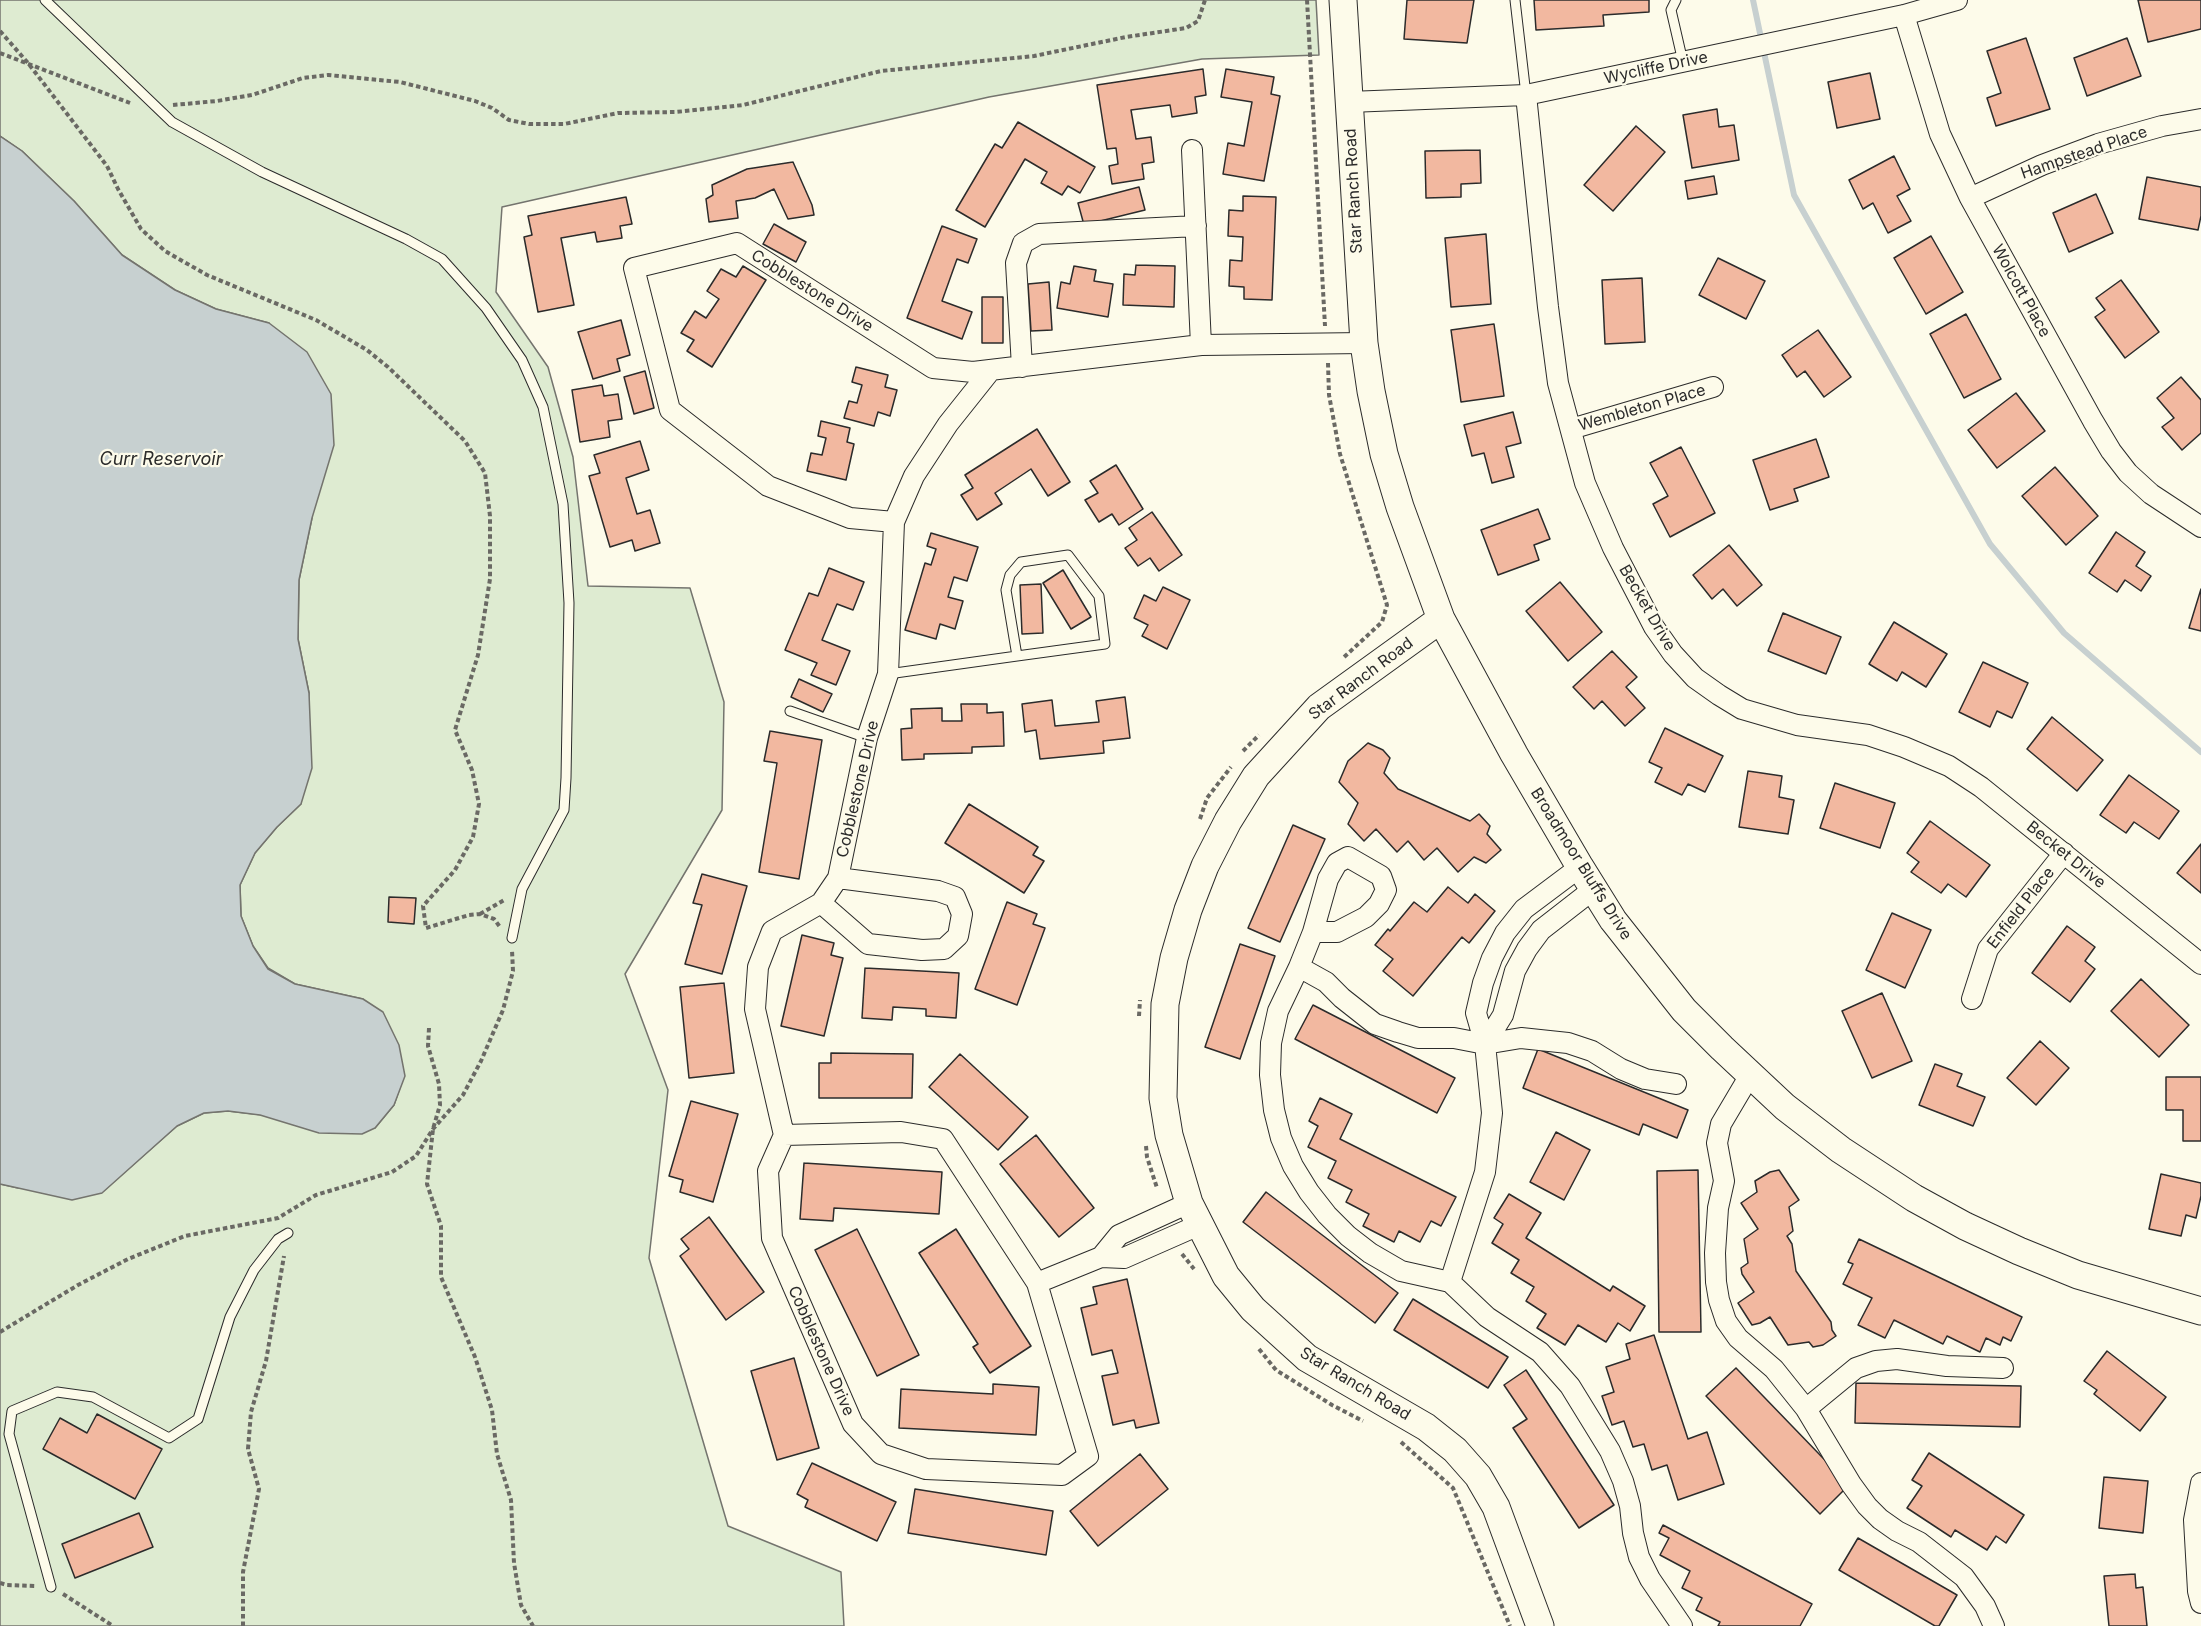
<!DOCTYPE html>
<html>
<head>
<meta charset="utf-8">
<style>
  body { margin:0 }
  canvas { display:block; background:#fdfbea }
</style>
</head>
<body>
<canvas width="2201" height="1626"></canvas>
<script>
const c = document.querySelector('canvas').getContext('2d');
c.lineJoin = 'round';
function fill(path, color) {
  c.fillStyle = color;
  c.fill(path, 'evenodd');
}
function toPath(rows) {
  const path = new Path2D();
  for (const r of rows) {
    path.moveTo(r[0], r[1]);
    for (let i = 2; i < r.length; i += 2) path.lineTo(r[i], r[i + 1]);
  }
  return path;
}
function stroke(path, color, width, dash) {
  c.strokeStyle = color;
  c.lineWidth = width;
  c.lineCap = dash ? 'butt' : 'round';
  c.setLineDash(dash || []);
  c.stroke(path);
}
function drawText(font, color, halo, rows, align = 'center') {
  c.font = font + ' Inter,sans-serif';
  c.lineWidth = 4.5;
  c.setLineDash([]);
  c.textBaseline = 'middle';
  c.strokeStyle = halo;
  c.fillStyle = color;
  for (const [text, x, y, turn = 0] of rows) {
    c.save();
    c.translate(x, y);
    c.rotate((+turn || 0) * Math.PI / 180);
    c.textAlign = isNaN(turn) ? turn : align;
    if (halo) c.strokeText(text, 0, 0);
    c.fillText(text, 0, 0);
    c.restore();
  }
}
const green = toPath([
  [0,0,1316,0,1319,55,1202,59,989,97,502,207,496,292,548,367,573,457,588,586,690,588,724,702,722,810,625,974,668,1090,649,1258,728,1526,841,1572,844,1626,0,1626,0,1184,18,1188,101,1193,177,1126,204,1113,228,1111,375,1128,394,1105,404,1076,363,999,295,984,268,968,253,946,241,916,240,885,255,853,277,827,301,804,309,693,298,639,299,580,312,518,269,323,216,309,175,290,122,255,74,201,22,151,0,136,0,0]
]);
fill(green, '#deebd1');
stroke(green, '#74746e', 1.5);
const water = toPath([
  [0,136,22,151,74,201,122,255,175,290,216,309,269,323,307,352,331,394,334,445,312,518,299,580,298,639,309,693,312,768,301,804,277,827,255,853,240,885,241,916,253,946,268,969,295,984,363,999,383,1012,399,1045,405,1076,394,1105,375,1128,362,1134,319,1133,260,1115,228,1111,204,1113,177,1126,102,1193,72,1200,0,1184,0,136]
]);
fill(water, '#c7d0d0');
stroke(water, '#74746e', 1.5);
stroke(toPath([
  [1753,0,1794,195,1990,544,2064,633,2201,752]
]), '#c7d0d0', 6);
const building = toPath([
  [1407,0,1474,0,1467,43,1404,39,1407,0],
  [1534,0,1649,0,1649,12,1603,15,1604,26,1536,30,1534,0],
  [2138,0,2201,0,2201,29,2148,42,2138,0],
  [2026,38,2050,109,1996,126,1987,98,2001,93,1987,51,2026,38],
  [2127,38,2141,76,2087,96,2074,58,2127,38],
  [1203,69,1206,95,1195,97,1197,113,1172,117,1170,105,1131,110,1136,139,1151,137,1154,162,1142,164,1144,179,1112,184,1109,166,1118,164,1116,148,1107,149,1097,85,1203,69],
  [1226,69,1274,77,1271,94,1280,96,1264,181,1223,174,1228,143,1244,146,1252,102,1221,97,1226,69],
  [1870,73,1880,119,1837,128,1828,82,1870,73],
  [1717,109,1719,127,1734,125,1739,160,1692,168,1683,115,1717,109],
  [1018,122,1095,167,1080,193,1068,186,1062,195,1041,183,1047,172,1025,159,985,227,956,210,995,144,1002,148,1018,122],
  [1636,126,1665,152,1613,211,1584,185,1636,126],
  [1480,150,1481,183,1461,184,1461,197,1426,198,1425,151,1480,150],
  [1894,156,1910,189,1897,196,1911,221,1888,233,1873,203,1863,209,1849,180,1894,156],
  [793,162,812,205,814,215,788,219,774,189,755,198,736,201,738,218,709,222,706,199,713,195,712,185,747,169,793,162],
  [1714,176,1717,194,1688,199,1685,181,1714,176],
  [2147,177,2201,187,2201,216,2198,230,2139,219,2147,177],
  [1139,187,1145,210,1084,225,1078,203,1139,187],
  [2096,194,2113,233,2069,252,2053,213,2096,194],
  [1243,196,1276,197,1272,300,1244,299,1244,287,1229,286,1230,260,1242,261,1243,237,1228,236,1229,210,1243,211,1243,196],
  [626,197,632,224,620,226,622,238,597,242,595,232,561,238,574,305,538,312,524,237,532,235,528,216,626,197],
  [774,224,806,242,796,262,763,244,774,224],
  [942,226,977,239,968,263,957,259,942,301,972,312,962,339,907,318,942,226],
  [1486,234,1491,304,1451,307,1445,238,1486,234],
  [1931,236,1963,292,1926,314,1894,258,1931,236],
  [1718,258,1765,281,1746,319,1699,295,1718,258],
  [1136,265,1175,266,1174,307,1123,305,1124,274,1135,275,1136,265],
  [743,266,766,280,712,367,687,351,694,340,681,333,695,311,706,318,719,299,707,291,721,269,736,277,743,266],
  [1074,266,1096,270,1094,281,1113,284,1108,317,1057,308,1061,282,1070,284,1074,266],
  [1642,278,1645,342,1605,344,1602,280,1642,278],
  [2121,280,2159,332,2125,358,2095,317,2105,310,2096,298,2121,280],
  [1049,282,1052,330,1031,331,1028,284,1049,282],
  [982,297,1003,297,1003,343,982,343,982,297],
  [1966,314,2001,379,1964,398,1930,334,1966,314],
  [621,320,630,355,617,359,620,371,593,379,578,332,621,320],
  [1494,324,1504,396,1461,402,1451,330,1494,324],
  [1818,330,1851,377,1824,397,1805,371,1797,377,1782,355,1818,330],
  [856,367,888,375,885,387,897,390,890,416,878,412,874,426,844,418,849,401,857,403,862,385,852,382,856,367],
  [645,371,654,408,634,414,624,377,645,371],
  [2181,377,2201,400,2201,433,2182,450,2162,427,2174,418,2157,398,2181,377],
  [602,385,604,396,618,394,622,419,608,421,610,437,580,442,572,390,602,385],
  [2016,393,2045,431,1997,468,1968,430,2016,393],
  [1513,412,1521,443,1506,447,1514,477,1492,483,1484,453,1472,456,1464,425,1513,412],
  [821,421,850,428,847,442,854,444,846,480,807,471,811,453,822,455,826,438,818,436,821,421],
  [1037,429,1070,482,1048,496,1031,469,995,493,1002,504,977,520,961,495,973,488,965,475,1037,429],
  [1816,439,1829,477,1794,489,1798,501,1770,510,1753,460,1816,439],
  [640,441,649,470,626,478,637,514,650,510,660,543,635,551,632,540,610,547,589,476,600,473,594,455,640,441],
  [1681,447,1715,513,1670,537,1653,504,1668,496,1650,463,1681,447],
  [1116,465,1143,509,1119,525,1112,514,1099,522,1085,500,1098,493,1090,481,1116,465],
  [2055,467,2098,516,2066,545,2022,496,2055,467],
  [1538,509,1550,539,1534,545,1539,560,1498,575,1481,530,1538,509],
  [1152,512,1182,555,1159,571,1150,558,1138,566,1125,548,1137,540,1129,528,1152,512],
  [2116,532,2145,552,2136,566,2151,576,2141,591,2125,580,2117,592,2089,573,2116,532],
  [931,533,978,547,967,581,954,577,948,597,963,601,955,629,940,624,936,639,905,630,925,563,931,565,936,549,927,546,931,533],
  [1729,545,1762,585,1737,606,1723,589,1712,599,1693,575,1729,545],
  [829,568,864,582,853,610,837,604,822,640,850,651,836,685,811,675,817,663,785,650,809,593,818,596,829,568],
  [1063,570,1091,617,1071,629,1043,583,1063,570],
  [1560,582,1602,632,1568,661,1526,611,1560,582],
  [1041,584,1043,633,1022,634,1020,585,1041,584],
  [1163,587,1190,600,1167,649,1142,636,1148,625,1134,618,1144,595,1156,601,1163,587],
  [2201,589,2201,631,2189,628,2201,589],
  [1783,613,1841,637,1826,674,1768,651,1783,613],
  [1894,622,1947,654,1926,687,1902,672,1897,681,1869,664,1894,622],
  [1612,651,1637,677,1626,687,1645,708,1625,726,1602,701,1594,709,1573,687,1612,651],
  [1983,662,2028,683,2012,718,1997,711,1990,727,1959,712,1983,662],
  [799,679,832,694,823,712,791,697,799,679],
  [1125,697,1130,738,1103,741,1104,753,1040,759,1036,730,1025,732,1022,704,1052,700,1055,726,1099,722,1096,701,1125,697],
  [961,704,987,704,987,713,1003,712,1004,746,972,747,972,753,924,754,924,759,902,760,901,729,912,728,911,709,942,708,942,721,962,721,961,704],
  [2052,717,2103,760,2077,791,2027,749,2052,717],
  [1665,728,1723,756,1705,792,1688,784,1682,795,1655,782,1662,768,1649,762,1665,728],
  [770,731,822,740,799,879,759,872,777,763,764,761,770,731],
  [1368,743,1383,750,1390,758,1384,773,1398,789,1470,821,1479,814,1490,826,1487,834,1501,850,1486,863,1474,857,1458,872,1437,848,1424,860,1408,841,1397,852,1376,829,1364,841,1348,824,1358,803,1339,782,1348,761,1368,743],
  [1748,771,1782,776,1779,797,1794,800,1788,834,1739,827,1748,771],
  [2129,775,2179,811,2159,839,2134,822,2126,833,2100,815,2129,775],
  [1835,783,1895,803,1880,848,1820,828,1835,783],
  [969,804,1038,847,1033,855,1044,861,1024,893,945,843,969,804],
  [1930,821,1990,865,1966,897,1948,884,1941,893,1911,872,1919,862,1907,853,1930,821],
  [1293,825,1325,839,1280,942,1248,928,1293,825],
  [2201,844,2201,893,2177,873,2201,844],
  [702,874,747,886,722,974,685,964,702,905,693,903,702,874],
  [1448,887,1468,903,1475,894,1495,911,1469,943,1462,937,1413,996,1383,971,1393,959,1375,945,1388,929,1390,931,1414,902,1427,912,1448,887],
  [389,897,416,898,414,924,388,922,389,897],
  [1007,902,1037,914,1033,924,1045,928,1017,1005,975,989,1007,902],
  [1892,913,1931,930,1905,988,1866,970,1892,913],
  [2067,926,2095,947,2085,961,2095,969,2070,1002,2032,973,2067,926],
  [802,935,834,943,831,955,843,958,824,1036,781,1026,802,935],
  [1240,944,1275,956,1240,1059,1205,1047,1240,944],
  [865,968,959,973,956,1018,926,1016,926,1009,893,1007,892,1020,862,1018,865,968],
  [2141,979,2189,1025,2159,1057,2111,1011,2141,979],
  [724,983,734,1073,689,1078,680,987,724,983],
  [1882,993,1912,1061,1872,1078,1842,1011,1882,993],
  [1313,1005,1455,1078,1437,1113,1295,1039,1313,1005],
  [2040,1041,2069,1068,2036,1105,2007,1078,2040,1041],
  [1538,1049,1688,1110,1677,1138,1643,1124,1639,1135,1523,1088,1538,1049],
  [831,1053,913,1054,912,1098,819,1098,819,1063,831,1063,831,1053],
  [960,1054,1028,1117,998,1150,929,1087,960,1054],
  [1935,1064,1962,1074,1957,1086,1985,1097,1973,1126,1919,1105,1935,1064],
  [2166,1077,2201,1077,2201,1141,2183,1141,2183,1110,2166,1110,2166,1077],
  [1320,1098,1352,1114,1340,1139,1456,1197,1441,1226,1431,1221,1420,1242,1399,1231,1394,1242,1363,1226,1369,1214,1346,1202,1352,1190,1328,1178,1336,1161,1308,1147,1318,1126,1309,1121,1320,1098],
  [691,1101,738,1114,713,1202,680,1192,683,1180,669,1176,691,1101],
  [1556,1132,1590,1150,1564,1200,1530,1182,1556,1132],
  [1036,1135,1094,1208,1059,1237,1000,1164,1036,1135],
  [804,1163,942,1172,939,1214,834,1208,833,1221,800,1219,804,1163],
  [1698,1170,1701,1332,1659,1332,1657,1171,1698,1170],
  [1779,1170,1799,1200,1789,1207,1793,1231,1787,1236,1792,1244,1796,1271,1831,1322,1832,1330,1836,1336,1823,1345,1813,1347,1809,1342,1788,1345,1770,1317,1760,1323,1752,1325,1738,1303,1754,1292,1742,1274,1741,1268,1748,1263,1744,1239,1758,1229,1741,1203,1757,1192,1755,1181,1770,1172,1779,1170],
  [2161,1174,2201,1183,2201,1196,2196,1218,2186,1215,2181,1236,2149,1229,2161,1174],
  [1266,1192,1398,1293,1375,1323,1243,1222,1266,1192],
  [1509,1194,1541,1213,1526,1238,1610,1291,1613,1286,1645,1306,1630,1331,1618,1323,1606,1342,1578,1325,1565,1345,1537,1328,1546,1314,1526,1301,1534,1287,1511,1273,1519,1260,1492,1243,1503,1224,1494,1218,1509,1194],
  [709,1217,764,1292,726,1320,680,1256,689,1249,681,1239,709,1217],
  [857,1229,919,1355,877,1376,815,1250,857,1229],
  [956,1229,1031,1346,990,1373,973,1347,978,1344,919,1253,956,1229],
  [1859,1239,2022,1317,2011,1341,2003,1337,2000,1345,1986,1338,1980,1352,1947,1336,1943,1344,1894,1320,1885,1338,1858,1325,1872,1298,1843,1284,1853,1264,1848,1262,1859,1239],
  [1127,1279,1159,1423,1136,1428,1134,1420,1113,1425,1102,1376,1118,1373,1112,1350,1092,1355,1081,1308,1097,1304,1093,1287,1127,1279],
  [1413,1299,1508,1357,1488,1388,1394,1330,1413,1299],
  [1654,1335,1688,1439,1707,1432,1724,1484,1678,1500,1667,1465,1652,1470,1644,1444,1633,1447,1624,1421,1612,1425,1602,1396,1614,1392,1606,1367,1630,1359,1626,1344,1654,1335],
  [2107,1351,2166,1397,2140,1431,2094,1394,2097,1390,2084,1381,2107,1351],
  [794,1358,819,1448,777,1460,751,1371,794,1358],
  [1736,1368,1849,1485,1820,1514,1706,1396,1736,1368],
  [1526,1370,1614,1505,1579,1528,1513,1428,1527,1419,1504,1385,1526,1370],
  [1856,1383,2021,1386,2020,1427,1855,1423,1856,1383],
  [993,1384,1039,1387,1036,1435,899,1428,901,1389,993,1394,993,1384],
  [97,1414,162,1449,135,1499,43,1449,60,1418,87,1433,97,1414],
  [1929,1453,2024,1515,2006,1543,1996,1536,1987,1550,1955,1530,1951,1537,1907,1508,1922,1486,1912,1480,1929,1453],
  [1140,1454,1168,1489,1098,1546,1070,1511,1140,1454],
  [812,1463,896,1502,877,1541,805,1507,808,1500,797,1494,812,1463],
  [2104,1477,2148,1481,2143,1533,2099,1528,2104,1477],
  [915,1489,1053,1511,1046,1555,908,1533,915,1489],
  [139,1513,153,1547,75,1578,62,1544,139,1513],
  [1663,1525,1812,1604,1800,1626,1718,1626,1720,1622,1696,1610,1702,1598,1682,1588,1690,1571,1660,1555,1669,1538,1659,1533,1663,1525],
  [1858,1538,1957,1595,1939,1626,1935,1626,1839,1570,1858,1538],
  [2135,1574,2136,1588,2143,1587,2147,1626,2109,1626,2104,1576,2135,1574]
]);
fill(building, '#f2b8a0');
stroke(building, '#2b2b2b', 1.5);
const lane = toPath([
  [45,0,172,122,262,172,406,239,442,259,486,308,522,360,543,407,563,504,569,603,566,778,564,810,522,889,512,938],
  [1515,0,1526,95],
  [1676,0,1671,10,1683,62],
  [888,674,1017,656,1105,644,1099,596,1068,555,1021,562,1010,575,1006,590,1017,656],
  [790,711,867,738],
  [51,1587,9,1434,12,1411,57,1392,93,1397,169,1438,198,1419,230,1317,254,1270,278,1239,288,1233]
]);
const street = toPath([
  [1904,15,1940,134,1970,198,2093,421,2111,451,2128,473,2151,494,2201,527],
  [1526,95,1548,307,1558,383,1585,483,1613,548,1654,627,1673,654,1695,678,1719,695,1742,709,1797,725,1868,735,1904,747,1949,766,1981,787,2201,964],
  [1349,102,1526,95,1904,15,1957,0],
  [1192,150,1201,345],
  [1970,198,2042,165,2098,144,2162,126,2201,119],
  [1022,367,1016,263,1023,243,1039,234,1196,226],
  [1571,429,1713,387],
  [894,522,914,476,948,424,991,370],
  [821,903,868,944,922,950,944,949,958,936,962,914,955,897,938,891,838,878],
  [1299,967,1313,932,1328,879,1337,863,1348,857,1381,876,1386,890,1379,904,1366,917,1337,932,1313,932],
  [1972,999,1988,949,2064,853],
  [1485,1044,1503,1015,1515,971,1527,949,1541,930,1595,888],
  [1750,1075,1721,1124,1717,1143,1724,1181,1718,1208,1715,1253,1716,1282,1719,1300,1726,1321,1738,1338,1774,1369,1806,1409,1851,1484,1867,1506,1880,1519,1897,1531,1919,1542,1964,1577,1985,1606,1994,1626],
  [784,1135,901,1132,943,1139,1037,1283,1088,1456,1062,1475,926,1469,881,1454,853,1424,772,1238,768,1171,784,1135,755,1009,758,967,772,931,821,903,838,878,867,738,888,674,894,522,850,518,768,486,670,410,634,268,737,243,933,368,973,372,1201,345,1364,343],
  [1101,1257,1119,1235,1189,1203],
  [1450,1282,1401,1271,1370,1253,1348,1236,1327,1215,1309,1192,1293,1166,1281,1138,1274,1110,1270,1075,1271,1043,1278,1011,1299,967,1326,982,1342,998,1375,1024,1398,1032,1418,1038,1454,1038,1485,1044,1521,1038,1568,1043,1592,1051,1621,1069,1645,1079,1676,1084],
  [1450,1282,1485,1172,1492,1113,1485,1044,1476,1013,1483,983,1492,958,1505,933,1524,909,1580,867],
  [1450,1282,1487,1317,1540,1352,1570,1386,1610,1451,1623,1481,1630,1506,1633,1533,1639,1557,1650,1579,1682,1626],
  [1037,1283,1101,1257,1124,1258,1199,1225],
  [1806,1409,1856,1368,1876,1361,1897,1359,1947,1366,2003,1368],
  [2201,1483,2194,1520,2198,1591,2201,1603]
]);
const secondary = toPath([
  [1343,0,1364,343,1371,391,1384,454,1400,507,1441,619,1514,754,1580,867,1613,920,1684,1010,1722,1048,1785,1107,1841,1150,1914,1198,1965,1226,2019,1251,2078,1275,2201,1311],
  [1441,619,1319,707,1256,776,1228,821,1205,866,1188,910,1174,958,1165,1004,1163,1098,1169,1135,1189,1203,1226,1276,1253,1309,1307,1358,1426,1427,1455,1450,1478,1476,1496,1507,1540,1626]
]);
stroke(lane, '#2b2b2b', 11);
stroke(street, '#2b2b2b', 22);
stroke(secondary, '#2b2b2b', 29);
stroke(toPath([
  [1307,0,1325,326],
  [0,31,28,63,107,166,118,189,141,229,165,251,207,275,316,320,367,350,388,367,465,441,485,473,490,516,490,579,478,655,455,730,472,770,479,804,473,837,455,870,423,906,426,928,469,915,480,914,494,919,500,927],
  [0,53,130,103],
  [173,105,217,101,252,95,303,78,328,75,400,82,475,101,492,108,509,120,529,124,564,124,618,113,676,112,743,105,881,71,1034,56,1126,37,1186,28,1198,21,1205,0],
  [1328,363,1329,395,1340,454,1387,605,1382,622,1342,659],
  [1243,751,1259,735],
  [1200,819,1207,798,1231,767],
  [480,914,506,899],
  [1139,1016,1140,1000],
  [429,1028,428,1046,439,1084,440,1105,433,1129,427,1184,441,1226,441,1277,475,1357,492,1410,497,1454,511,1500,514,1563,521,1605,533,1626],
  [1146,1146,1147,1157,1157,1188],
  [1182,1254,1194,1269],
  [0,1332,78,1285,128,1259,185,1236,278,1218,316,1195,392,1172,416,1156,433,1129,463,1095,481,1061,503,1010,513,971,512,950],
  [1259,1349,1276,1370,1332,1405,1363,1421],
  [1401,1442,1453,1488,1510,1626],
  [0,1583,7,1585,37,1586],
  [63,1594,113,1626],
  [243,1626,243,1572,259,1489,248,1449,251,1412,266,1361,284,1256]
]), '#6a6964', 4, [4.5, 3]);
stroke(lane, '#fdfbea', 9);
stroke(street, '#fdfbea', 20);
stroke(secondary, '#fdfbea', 27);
drawText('16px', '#2b2b2b', '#fdfbea', [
  ["Wycliffe Drive",1656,68,-12],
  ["Hampstead Place",2084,153,-19],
  ["Star Ranch Road",1354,191,-93],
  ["Cobblestone Drive",812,291,32],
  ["Wolcott Place",2021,291,61],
  ["Wembleton Place",1642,408,-16],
  ["Becket Drive",1647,608,60],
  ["Star Ranch Road",1361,679,-37],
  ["Cobblestone Drive",858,789,-77],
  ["Becket Drive",2066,855,39],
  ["Broadmoor Bluffs Drive",1581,864,58],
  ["Enfield Place",2021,908,-52],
  ["Cobblestone Drive",821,1351,66],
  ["Star Ranch Road",1355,1384,31]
]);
drawText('italic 18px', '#2b2b2b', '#fdfbea', [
  ["Curr Reservoir",161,460]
]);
</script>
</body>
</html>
